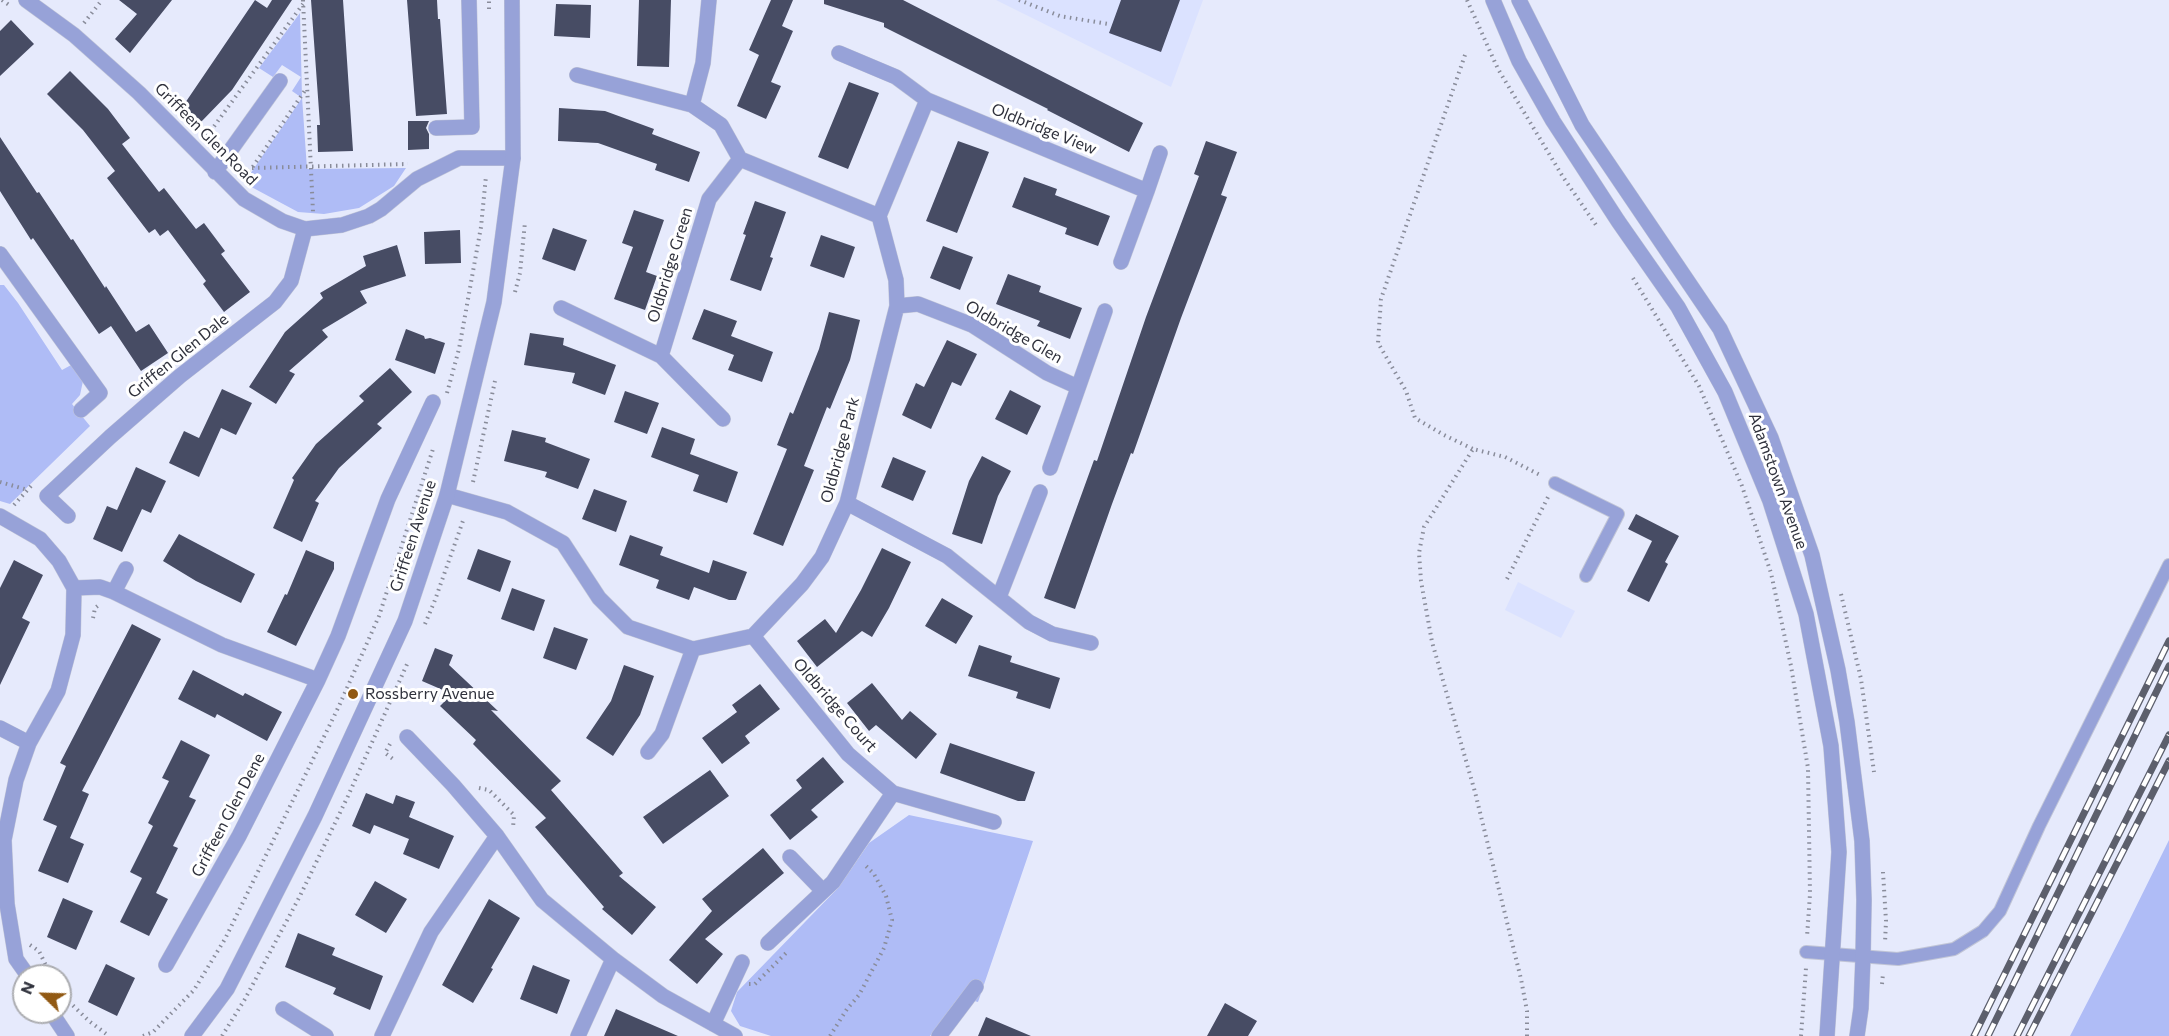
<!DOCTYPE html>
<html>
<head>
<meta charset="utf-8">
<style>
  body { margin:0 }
  #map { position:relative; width:2169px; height:1036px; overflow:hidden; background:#e6eafc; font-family:Commissioner,sans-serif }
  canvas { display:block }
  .north { position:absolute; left:12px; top:964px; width:60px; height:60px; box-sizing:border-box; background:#fff; border:2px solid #acadb1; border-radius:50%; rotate:293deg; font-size:16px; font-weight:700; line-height:24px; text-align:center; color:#2f313c }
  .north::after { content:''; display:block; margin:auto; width:21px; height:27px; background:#915913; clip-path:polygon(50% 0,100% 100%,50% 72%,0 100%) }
</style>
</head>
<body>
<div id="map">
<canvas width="2169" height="1036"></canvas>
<div class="north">N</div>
</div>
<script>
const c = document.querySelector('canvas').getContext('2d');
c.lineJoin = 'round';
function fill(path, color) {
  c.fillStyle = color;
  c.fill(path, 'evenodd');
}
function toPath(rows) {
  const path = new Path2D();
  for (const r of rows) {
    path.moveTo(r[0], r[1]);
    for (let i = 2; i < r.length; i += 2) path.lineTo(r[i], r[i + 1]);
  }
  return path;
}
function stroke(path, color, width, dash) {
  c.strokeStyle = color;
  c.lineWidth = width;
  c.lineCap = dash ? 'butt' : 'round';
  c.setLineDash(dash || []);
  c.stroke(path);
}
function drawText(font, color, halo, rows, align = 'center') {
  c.font = font + ' Commissioner,sans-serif';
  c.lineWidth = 6;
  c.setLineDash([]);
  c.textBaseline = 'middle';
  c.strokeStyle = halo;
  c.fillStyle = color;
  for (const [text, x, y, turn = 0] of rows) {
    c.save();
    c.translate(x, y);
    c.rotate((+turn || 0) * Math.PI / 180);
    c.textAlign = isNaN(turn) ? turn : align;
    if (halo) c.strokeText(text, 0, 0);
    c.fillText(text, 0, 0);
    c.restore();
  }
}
fill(toPath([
  [996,0,1203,0,1171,87],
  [1518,582,1575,611,1561,638,1505,610]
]), '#dbe2ff');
fill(toPath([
  [300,13,302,97,307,169,406,168,394,186,359,208,324,214,298,212,244,183,302,98,292,91,301,77,282,65,273,77,259,68],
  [0,285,4,285,18,303,62,370,73,364,83,381,80,395,72,404,90,426,10,504,0,501],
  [909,815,1033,841,978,1002,959,997,930,1036,771,1036,740,1026,731,1011,737,992,838,888,869,843],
  [2169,840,2169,1036,2070,1036,2124,931]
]), '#afbcf6');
fill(toPath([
  [119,0,172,0,130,53,115,39,137,14],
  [255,0,267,8,272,0,292,0,232,90,200,123,183,106],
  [311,0,343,0,353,151,318,152,317,125,320,125],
  [407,0,437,0,438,19,440,19,447,114,416,116],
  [639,0,671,0,669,67,637,66],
  [771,0,793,0,782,26,793,31,771,82,781,86,766,119,737,106,759,55,749,50],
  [824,0,903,0,1143,123,1129,152,1047,110,1048,109,884,27,884,23,824,4],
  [1121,0,1180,0,1161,52,1109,33],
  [556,4,591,5,590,38,554,36],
  [11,20,34,44,0,76,0,31],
  [70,71,108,109,130,138,122,144,159,192,164,188,196,229,204,223,225,251,221,254,250,292,224,312,203,284,206,281,168,230,160,236,155,229,149,233,107,178,115,171,83,130,47,94],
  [849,82,879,93,848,169,818,157],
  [559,108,605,111,654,129,652,134,700,152,689,182,655,170,657,164,598,143,558,141],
  [408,121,429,121,426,128,429,134,429,149,408,150],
  [0,137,37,193,39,192,71,240,73,239,105,288,106,286,136,332,149,324,168,353,141,371,111,326,99,334,33,238,31,240,0,191],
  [958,141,989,152,957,233,926,221],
  [1206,141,1237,152,1221,195,1227,197,1181,318,1133,454,1131,453,1112,504,1075,609,1044,598,1094,460,1097,461,1146,317,1199,176,1194,174],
  [1024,177,1057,189,1055,195,1110,216,1098,246,1065,234,1067,228,1012,207],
  [755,201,786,212,770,257,773,258,761,291,730,280,746,235,743,234],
  [634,210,664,220,646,272,657,276,645,310,614,299,633,247,622,243],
  [553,228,587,240,575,271,542,259],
  [460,230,461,263,425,264,424,232],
  [821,235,855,247,844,278,810,266],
  [397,245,406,276,360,291,367,303,322,330,328,337,289,371,295,374,276,404,249,387,285,332,323,298,320,293,366,266,363,256],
  [943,246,973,257,960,290,930,278],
  [1008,274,1041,286,1039,292,1082,308,1070,339,1037,326,1040,321,996,304],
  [704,309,737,321,731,336,773,352,762,382,728,370,734,355,692,339],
  [829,312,860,320,850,360,830,409,827,407,804,466,814,470,783,546,753,534,787,449,777,445,790,412,793,414,819,349],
  [406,329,424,336,425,339,430,338,445,343,435,374,395,360],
  [530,333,564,338,563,345,616,365,605,395,572,383,575,373,524,365],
  [947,340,977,354,961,386,952,382,931,429,902,415,916,383,924,387],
  [390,368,412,392,377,424,382,428,339,468,315,501,319,503,302,542,273,528,294,480,292,478,316,444,364,401,359,396],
  [222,389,252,403,236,435,221,428,199,477,169,463,184,431,199,438],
  [1010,390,1041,406,1027,435,995,419],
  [625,391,659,403,647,434,614,422],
  [662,427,695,439,690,454,738,472,727,503,693,491,699,475,651,457],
  [512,430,546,438,545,442,590,459,578,489,545,477,547,472,504,461],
  [982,456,1011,471,998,496,982,544,952,534,969,481],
  [893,457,926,471,913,501,881,487],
  [136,467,166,481,151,513,142,509,122,552,93,539,107,506,117,510],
  [594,489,627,501,616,532,582,519],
  [1636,514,1679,536,1665,562,1668,564,1649,602,1627,591,1652,541,1628,529],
  [179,534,255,574,241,603,196,581,163,561],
  [630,535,663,547,660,555,709,573,713,560,747,572,736,600,729,600,694,587,689,600,656,588,659,580,619,565],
  [882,548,911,562,889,608,872,637,862,631,817,667,797,641,825,619,836,633,861,590],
  [478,549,511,561,500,592,467,579],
  [306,550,334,562,334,569,296,646,267,632,285,594,287,595],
  [14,560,43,575,22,618,30,622,0,685,0,588],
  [512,588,545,600,534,631,501,619],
  [942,598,973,616,956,644,925,626],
  [132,624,161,639,82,791,89,794,70,838,84,844,68,883,38,871,57,826,43,820,66,766,60,763],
  [554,627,588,639,576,670,543,658],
  [979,645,1012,656,1010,662,1060,678,1050,709,1016,698,1018,692,968,676],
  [435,648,453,655,449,665,498,711,491,710,561,781,551,790,623,873,619,876,656,907,632,935,602,909,604,907,535,827,546,818,473,744,476,740,440,706,452,694,422,681],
  [624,665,654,676,640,715,613,756,586,738,611,701],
  [193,670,243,696,245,693,282,712,267,741,217,714,215,718,178,699],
  [872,683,902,720,910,711,937,734,916,759,876,725,869,731,847,703],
  [760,684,780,709,745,736,750,743,722,764,702,738,737,712,732,705],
  [181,740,210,755,189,797,196,800,173,846,178,848,156,893,168,899,149,936,120,922,142,878,130,872,153,826,148,823,169,781,162,778],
  [950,743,1035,772,1025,801,1018,801,940,773],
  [823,757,844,782,811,810,818,817,790,840,770,815,802,788,796,780],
  [710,770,729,796,663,844,643,817],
  [366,793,393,804,396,795,415,802,409,817,454,836,439,869,403,854,409,839,374,825,370,834,352,826],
  [763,848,784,873,705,939,723,954,697,984,669,960,712,911,702,899],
  [375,881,407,899,386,933,355,915],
  [63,898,93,911,76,950,47,937],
  [489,899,520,918,491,968,493,969,473,1003,442,985],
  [298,933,335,948,332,955,383,976,370,1010,333,994,336,988,285,967],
  [106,964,135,978,117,1016,88,1002],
  [533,965,570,980,557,1014,520,999],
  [1225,1003,1257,1021,1248,1036,1207,1036],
  [616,1009,634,1017,678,1036,604,1036],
  [986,1017,1031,1036,978,1036]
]), '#474c64');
const service = toPath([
  [1555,483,1618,514,1586,576],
  [1806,952,1898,959,1954,949,1983,931,2000,911,2039,826,2169,565]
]);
const minor = toPath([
  [26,0,74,35,139,93,244,199,282,221,305,229,342,225,369,216,381,209,417,179,459,158,513,158],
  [839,53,896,77,927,100,879,216],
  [577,75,692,105,721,125,740,159],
  [927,100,1147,191,1160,153],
  [692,105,703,63,709,0],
  [436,128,472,127,469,0],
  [215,172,280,81],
  [0,254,100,393,81,410],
  [1121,262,1147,191],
  [897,306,918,304,972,325,1047,373,1078,387],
  [561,308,661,356,723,419],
  [661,356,709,199,740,159],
  [1050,468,1105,311],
  [447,495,507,512,563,543,599,598,628,627,693,649,753,636,802,584,822,557,847,503,897,306,896,280,879,216,740,159],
  [847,503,947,556,1029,622,1052,634,1091,643],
  [0,516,40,539,59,561,74,588,73,635,58,691,29,743,16,780,4,840,7,904,16,959,28,976],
  [68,516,47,496,110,437,180,376,275,302,291,281,305,229],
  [74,588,100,587,114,592,222,645,318,680],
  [114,592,126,569],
  [999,597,1040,492],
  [753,636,848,754,893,793,994,822],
  [0,728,29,743],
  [407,737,453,785,497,836,542,900,613,959,663,996,735,1036],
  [648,752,662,734,693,649],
  [790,857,823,891],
  [768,943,833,882,893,793],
  [166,965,239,836,318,680,338,636,388,499,433,402],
  [283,1009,326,1036],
  [51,1012,67,1036],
  [713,1024,742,962],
  [382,1036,431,932,497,836],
  [578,1036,613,959],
  [939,1036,976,987]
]);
const tertiary = toPath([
  [1493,0,1519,61,1553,121,1618,221,1678,307,1725,392,1770,501,1806,614,1831,746,1839,852,1827,1036],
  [1519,0,1582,125,1720,329,1771,438,1812,555,1838,670,1847,722,1862,841,1864,900,1863,957,1861,1008,1857,1036],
  [192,1036,227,989,315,816,405,621,447,495,494,302,513,158,512,0]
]);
stroke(service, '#c1c5d6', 14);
stroke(minor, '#c1c5d6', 16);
stroke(tertiary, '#c1c5d6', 16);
stroke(toPath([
  [2,0,9,5],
  [303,0,313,212],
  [1019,0,1060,16,1108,24],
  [1467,0,1498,69,1563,177,1596,225],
  [489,9,489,0],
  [84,23,102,0],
  [1465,55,1381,299,1378,343,1406,391,1415,418,1444,435,1473,449],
  [207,136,303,4],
  [252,168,408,164],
  [244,175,252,168,306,89],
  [1633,278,1699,386,1742,486,1771,573,1791,666,1808,768,1810,894,1807,937],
  [515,292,520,273,525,222],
  [447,393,459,349,481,227,486,176],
  [0,482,28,490],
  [473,482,495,381],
  [14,505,31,486],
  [1507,579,1549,495],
  [1841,594,1861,679,1874,772],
  [93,618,95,608,100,604],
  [425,624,435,600,464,518],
  [390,744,385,753,393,759],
  [479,788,489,790,514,815,513,828],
  [1883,872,1886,921,1885,943],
  [30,945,39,951,51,976],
  [749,984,755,984,786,953],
  [1882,984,1883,974],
  [16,990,20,1000],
  [60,993,89,1021,109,1036],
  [143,1036,153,1032,194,990,225,939,339,706,379,616,433,449],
  [222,1036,245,999,300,896,348,796,408,662],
  [830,1036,847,1009,859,995,884,948,892,920,886,896,874,874,864,864],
  [1527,1036,1527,1011,1521,979,1475,792,1432,642,1421,581,1419,553,1424,527,1473,449,1505,457,1542,476],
  [1801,1036,1806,968]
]), '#898c9a', 4, [1.5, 4.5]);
stroke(service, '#97a2d8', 12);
stroke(minor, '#97a2d8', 15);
stroke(tertiary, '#97a2d8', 15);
const rail = toPath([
  [1974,1036,2169,641],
  [1988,1036,2169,666],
  [2017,1036,2169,735],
  [2029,1036,2169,761]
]);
stroke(rail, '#5c5f6c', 7);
stroke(rail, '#fff', 4.5, [14]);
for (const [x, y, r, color] of [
  [353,694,6,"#915913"]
]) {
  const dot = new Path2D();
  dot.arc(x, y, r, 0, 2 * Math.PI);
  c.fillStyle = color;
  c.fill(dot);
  stroke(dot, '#fff', 2);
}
drawText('16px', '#2f313c', '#fff', [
  ["Oldbridge View",1044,129,22],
  ["Griffeen Glen Road",206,134,45],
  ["Oldbridge Green",670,265,-73],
  ["Oldbridge Glen",1014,332,30],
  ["Griffen Glen Dale",178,356,-39],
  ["Oldbridge Park",840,450,-75],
  ["Adamstown Avenue",1778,481,70],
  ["Griffeen Avenue",413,536,-72],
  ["Oldbridge Court",835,705,49],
  ["Griffeen Glen Dene",228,815,-62]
]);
drawText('16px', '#2f313c', '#fff', [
  ["Rossberry Avenue",365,694]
], 'left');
</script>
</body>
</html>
